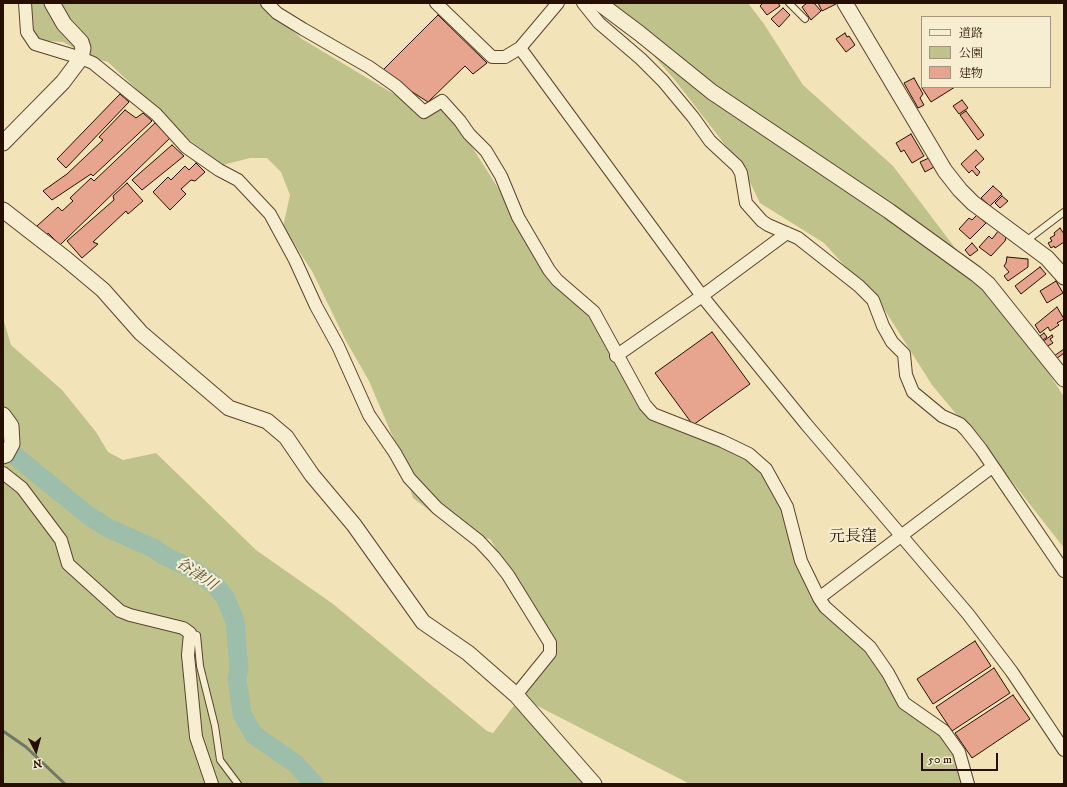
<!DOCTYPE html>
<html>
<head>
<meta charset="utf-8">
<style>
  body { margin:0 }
  #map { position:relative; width:1067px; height:787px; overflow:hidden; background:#f3e3b8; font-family:"IM FELL DW Pica","Noto Serif JP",serif }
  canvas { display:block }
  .frame { position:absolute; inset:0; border:4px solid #270f00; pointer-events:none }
  .legend { position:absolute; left:921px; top:16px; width:130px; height:72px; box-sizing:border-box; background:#f7edd1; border:1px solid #a4947d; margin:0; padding:5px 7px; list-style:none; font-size:12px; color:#270f00 }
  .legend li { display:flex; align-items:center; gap:8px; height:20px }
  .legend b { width:20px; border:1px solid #a4947d }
  .north { position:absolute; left:16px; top:731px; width:40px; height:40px; -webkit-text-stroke:3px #f7edd1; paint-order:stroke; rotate:174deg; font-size:11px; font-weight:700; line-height:16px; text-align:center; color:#270f00 }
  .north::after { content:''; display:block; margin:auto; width:14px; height:18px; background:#270f00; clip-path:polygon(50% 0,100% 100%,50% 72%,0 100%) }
  .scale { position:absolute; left:921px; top:753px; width:77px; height:18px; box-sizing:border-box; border:2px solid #270f00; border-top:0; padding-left:5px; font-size:12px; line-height:14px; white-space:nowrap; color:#270f00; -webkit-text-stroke:3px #f7edd1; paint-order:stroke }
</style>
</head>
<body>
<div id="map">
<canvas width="1067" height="787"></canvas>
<div class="frame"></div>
<ul class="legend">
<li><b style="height:5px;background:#f7edd1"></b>道路</li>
<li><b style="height:11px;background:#c0c28b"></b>公園</li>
<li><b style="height:11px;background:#e7a58f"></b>建物</li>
</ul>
<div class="north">N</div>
<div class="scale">50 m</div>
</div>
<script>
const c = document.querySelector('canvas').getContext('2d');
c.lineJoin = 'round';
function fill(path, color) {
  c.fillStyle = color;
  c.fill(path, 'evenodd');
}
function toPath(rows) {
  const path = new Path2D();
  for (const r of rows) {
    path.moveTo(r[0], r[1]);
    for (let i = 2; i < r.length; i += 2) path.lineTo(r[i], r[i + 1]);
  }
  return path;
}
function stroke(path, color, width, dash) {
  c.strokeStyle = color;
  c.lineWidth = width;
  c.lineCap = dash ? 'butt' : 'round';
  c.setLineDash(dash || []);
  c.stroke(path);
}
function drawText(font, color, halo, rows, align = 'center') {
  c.font = font + ' "IM FELL DW Pica","Noto Serif JP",serif';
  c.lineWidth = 4;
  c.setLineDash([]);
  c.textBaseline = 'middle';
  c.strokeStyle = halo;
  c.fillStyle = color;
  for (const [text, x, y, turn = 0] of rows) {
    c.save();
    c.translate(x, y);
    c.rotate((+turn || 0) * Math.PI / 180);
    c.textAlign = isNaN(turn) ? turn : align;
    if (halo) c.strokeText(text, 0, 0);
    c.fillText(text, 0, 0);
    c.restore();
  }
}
fill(toPath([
  [27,3,261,3,302,39,424,112,446,106,533,243,591,312,643,407,766,469,819,598,875,654,904,703,948,736,967,784,690,784,516,695,557,648,490,539,460,534,413,498,395,442,369,381,345,339,312,271,283,227,290,195,281,172,267,158,250,158,223,165,192,142,108,62,92,58,63,42,34,40],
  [608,3,748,3,764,24,803,85,893,166,1043,364,1064,397,1064,548,1007,475,932,385,884,309,824,243,760,203,743,168,674,79],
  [3,318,11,345,62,390,96,432,108,452,123,460,156,453,256,550,333,604,487,731,493,733,519,699,594,784,3,784]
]), '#c0c28b');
stroke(toPath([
  [3,731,26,747,65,784]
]), '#6d7867', 3);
stroke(toPath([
  [3,446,89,516,108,528,153,548,165,556,190,568,214,584,225,597,235,621,239,670,237,678,242,714,254,735,296,764,314,784]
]), '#9cbeab', 19);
const building = toPath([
  [763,3,778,3,780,6,767,15,760,6,763,3],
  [807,3,814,3,821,11,811,20,802,7,807,3],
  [818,3,836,3,836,4,822,11,818,3],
  [783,8,790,15,779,27,771,19,783,8],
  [438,15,487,63,473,74,465,66,428,102,381,72,438,15],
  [845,33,847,37,849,36,855,45,846,52,836,39,845,33],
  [914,78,923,94,920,98,924,105,918,108,904,83,914,78],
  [923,87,955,87,931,102,922,88,923,87],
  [120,94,129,102,66,168,57,159,120,94],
  [962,100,968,108,959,114,953,106,962,100],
  [125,110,136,118,143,113,152,121,93,176,91,174,52,200,43,191,67,174,103,140,99,137,125,110],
  [966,111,984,135,978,140,960,115,966,111],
  [155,123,170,138,60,245,48,233,47,236,37,226,58,207,62,211,73,201,70,198,91,178,94,181,155,123],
  [911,134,924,156,912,163,904,150,901,152,896,143,911,134],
  [172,145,184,156,142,190,132,180,172,145],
  [976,150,984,159,975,167,980,172,977,176,972,170,969,173,961,164,976,150],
  [929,158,934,167,925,172,920,162,929,158],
  [196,163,205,172,195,181,191,180,181,189,186,194,170,210,153,192,168,177,171,180,185,166,189,170,196,163],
  [127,183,143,201,128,214,126,211,93,242,98,244,82,258,67,241,114,200,113,196,127,183],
  [993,186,1002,194,990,206,981,198,993,186],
  [1002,196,1008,201,1000,208,995,203,1002,196],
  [977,215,986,223,970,239,959,229,969,218,972,220,977,215],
  [1060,228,1064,234,1064,242,1055,248,1054,246,1051,248,1048,243,1052,241,1050,238,1055,235,1054,233,1060,228],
  [999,230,1006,237,1005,241,991,256,979,247,989,236,992,239,999,230],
  [972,243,978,250,970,256,965,250,972,243],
  [1007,257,1028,259,1028,267,1008,281,1004,276,1009,272,1004,266,1006,263,1007,257],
  [1040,267,1046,274,1021,294,1015,286,1040,267],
  [1056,281,1063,293,1047,303,1040,291,1056,281],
  [1057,307,1064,319,1057,323,1059,325,1050,331,1048,327,1040,333,1035,325,1057,307],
  [712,332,750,384,693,425,655,373,712,332],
  [1044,333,1047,337,1043,340,1040,336,1044,333],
  [1052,335,1053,337,1050,339,1053,343,1046,347,1042,342,1052,335],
  [1064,349,1064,353,1056,359,1054,356,1064,349],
  [975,641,991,666,933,704,917,679,975,641],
  [994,668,1010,693,952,731,936,707,994,668],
  [1013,695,1030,719,972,758,955,733,1013,695]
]);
fill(building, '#e7a58f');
stroke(building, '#270f00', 1);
const service = toPath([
  [789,3,805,19],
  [1026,241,1064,212],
  [190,633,197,635,200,666,215,726,220,760,238,784]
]);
const minor = toPath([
  [25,3,27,32,35,44,81,58,93,63,156,114,186,147,219,170,238,180,270,214,295,260,316,306,338,346,369,415,395,453,409,478,437,508,479,541,494,557,508,575,550,643,550,653,516,695],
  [267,3,277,13,303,29,369,67,396,86,424,112,442,101,460,121,469,134,486,151,501,176,518,217,549,270,557,280,594,312,645,405,653,414,722,441,749,454,766,469,787,507,801,561,819,598,825,607,870,647,888,673,904,703,944,731,959,752,968,784],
  [436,3,492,57,505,57,520,48,558,3],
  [583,3,599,23,641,59,663,81,693,117,710,141,737,166,741,173,746,203,762,221,768,225,798,238,859,286,873,300,883,326,892,342,904,354,906,375,913,392,942,416,960,424,966,430,981,449,1064,571],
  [520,48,702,296,806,424,968,614,1012,672,1064,750],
  [616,356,702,296,787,233],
  [3,473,22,488,61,540,68,564,120,611,130,615,183,628,190,633,188,655,196,737,212,784],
  [819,598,992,467]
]);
const tertiary = toPath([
  [599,3,639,33,712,92,889,211,976,274,988,284,1064,379],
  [845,3,945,171,960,190,973,203,1047,258,1064,277],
  [3,143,63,82,81,58,83,48,81,42,64,24,52,3],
  [3,210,66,259,103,290,141,333,229,408,267,421,286,437,312,475,354,525,423,622,468,653,516,695,594,784],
  [3,415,11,426,12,444,6,455,3,456]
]);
stroke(service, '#5a442e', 8);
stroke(minor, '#5a442e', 14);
stroke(tertiary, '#5a442e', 17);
stroke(service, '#f7edd1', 6);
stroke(minor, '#f7edd1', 12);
stroke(tertiary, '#f7edd1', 15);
drawText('italic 15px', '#504c3c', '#f7edd1', [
  ["谷津川",196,575,34]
]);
drawText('16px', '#270f00', '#f7edd1', [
  ["元長窪",853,538]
]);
</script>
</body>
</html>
